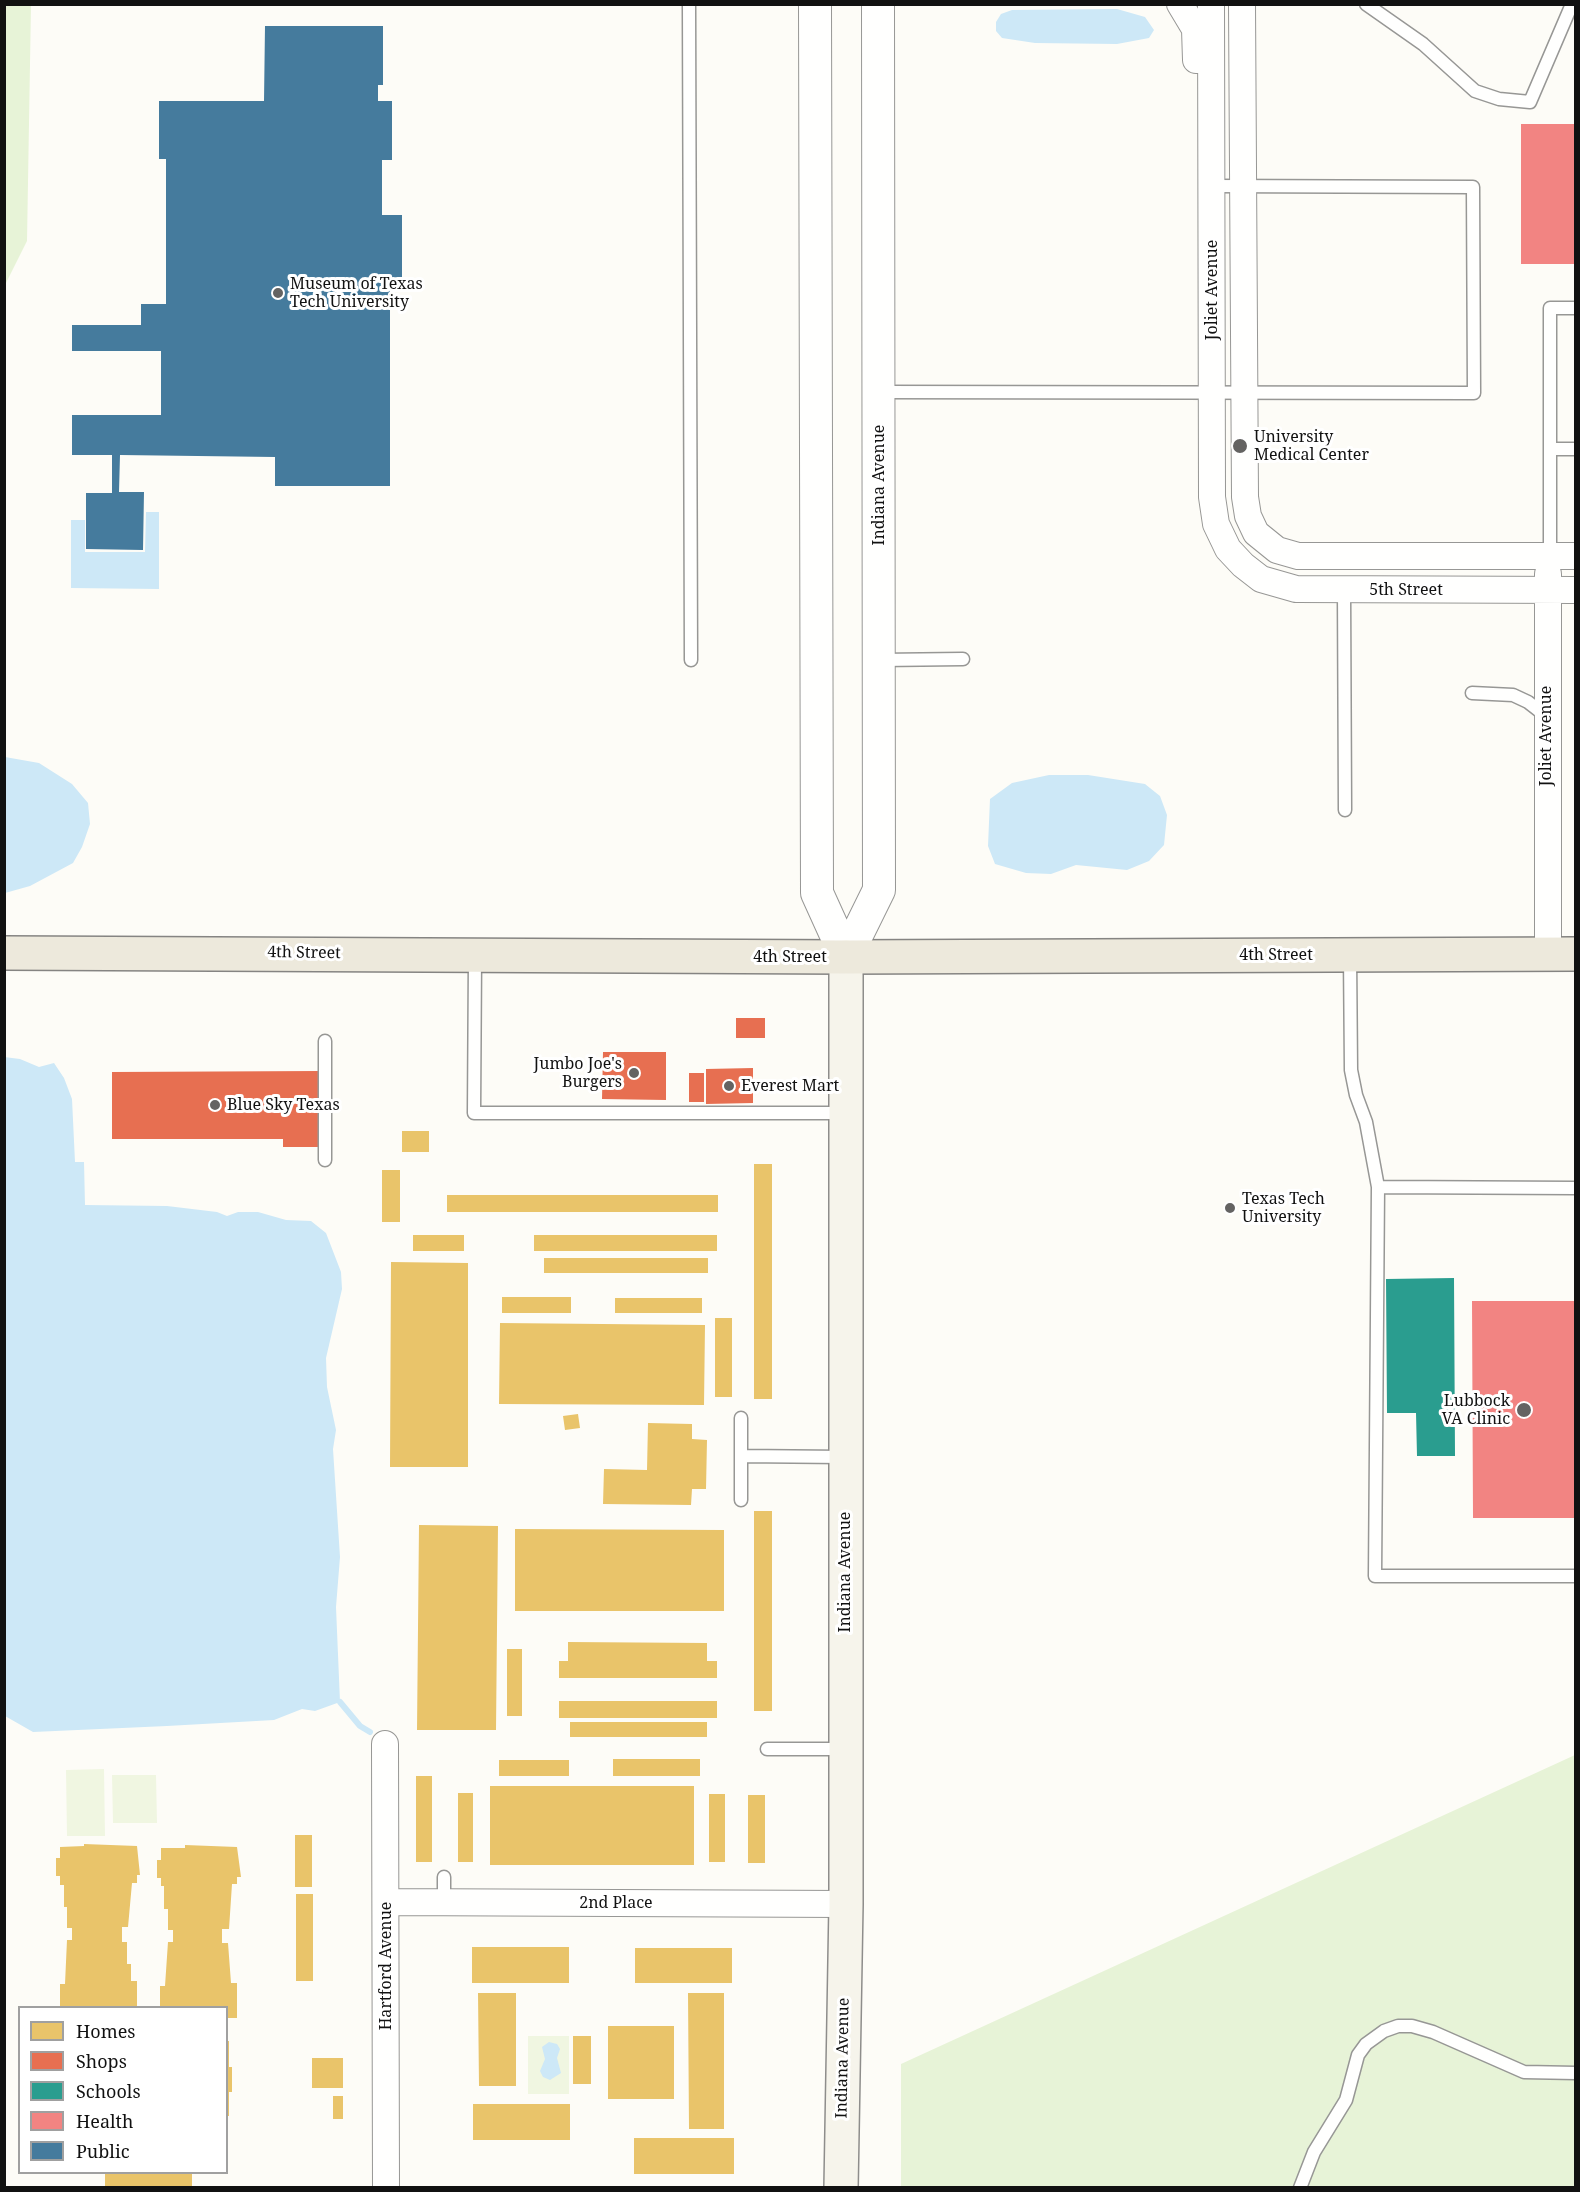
<!DOCTYPE html>
<html>
<head>
<meta charset="utf-8">
<style>
  body { margin:0 }
  #map { position:relative; width:1580px; height:2192px; overflow:hidden; background:#fdfcf7; font-family:"Noto Serif",serif }
  canvas { display:block }
  .frame { position:absolute; inset:0; border:6px solid #111; pointer-events:none }
  .legend { position:absolute; left:18px; top:2006px; width:210px; height:168px; box-sizing:border-box; background:#fff; border:2px solid #a0a0a0; margin:0; padding:8px 10px; list-style:none; font-size:18px; color:#111 }
  .legend li { display:flex; align-items:center; gap:12px; height:30px }
  .legend b { width:30px; border:2px solid #a0a0a0 }
</style>
</head>
<body>
<div id="map">
<canvas width="1580" height="2192"></canvas>
<div class="frame"></div>
<ul class="legend">
<li><b style="height:16px;background:#e9c46a"></b>Homes</li>
<li><b style="height:16px;background:#e76f51"></b>Shops</li>
<li><b style="height:16px;background:#2a9d8f"></b>Schools</li>
<li><b style="height:16px;background:#f28482"></b>Health</li>
<li><b style="height:16px;background:#457b9d"></b>Public</li>
</ul>
</div>
<script>
const c = document.querySelector('canvas').getContext('2d');
c.lineJoin = 'round';
function fill(path, color) {
  c.fillStyle = color;
  c.fill(path, 'evenodd');
}
function toPath(rows) {
  const path = new Path2D();
  for (const r of rows) {
    path.moveTo(r[0], r[1]);
    for (let i = 2; i < r.length; i += 2) path.lineTo(r[i], r[i + 1]);
  }
  return path;
}
function stroke(path, color, width, dash) {
  c.strokeStyle = color;
  c.lineWidth = width;
  c.lineCap = dash ? 'butt' : 'round';
  c.setLineDash(dash || []);
  c.stroke(path);
}
function drawText(font, color, halo, rows, align = 'center') {
  c.font = font + ' "Noto Serif",serif';
  c.lineWidth = 6;
  c.setLineDash([]);
  c.textBaseline = 'middle';
  c.strokeStyle = halo;
  c.fillStyle = color;
  for (const [text, x, y, turn = 0] of rows) {
    c.save();
    c.translate(x, y);
    c.rotate((+turn || 0) * Math.PI / 180);
    c.textAlign = isNaN(turn) ? turn : align;
    if (halo) c.strokeText(text, 0, 0);
    c.fillText(text, 0, 0);
    c.restore();
  }
}
fill(toPath([
  [5,4,31,5,27,241,5,285],
  [1575,1755,1575,2187,901,2188,901,2064]
]), '#e7f3d7');
fill(toPath([
  [104,1769,105,1836,67,1836,66,1770],
  [112,1775,156,1775,157,1823,113,1823],
  [528,2036,569,2036,569,2094,528,2094]
]), '#f0f6e1');
fill(toPath([
  [1117,9,1145,17,1154,30,1149,38,1117,44,1035,43,1002,38,996,31,996,22,1001,14,1012,10],
  [146,512,159,512,159,589,71,588,71,520,85,520,85,552,145,552],
  [5,757,39,763,72,784,88,803,90,824,82,847,73,863,30,886,5,893],
  [1049,775,1088,775,1145,784,1160,796,1167,815,1164,845,1149,861,1127,870,1076,865,1051,874,1026,873,995,864,988,846,990,799,1012,783],
  [4,1057,20,1059,39,1067,54,1063,64,1078,72,1099,75,1162,84,1162,85,1205,167,1206,217,1212,227,1216,238,1212,258,1212,286,1220,311,1221,326,1233,341,1272,342,1289,326,1358,327,1387,336,1430,333,1449,340,1557,336,1607,340,1702,315,1711,302,1709,274,1720,167,1726,33,1732,5,1716],
  [549,2042,557,2044,560,2049,557,2058,561,2073,550,2080,543,2077,540,2071,545,2059,542,2047]
]), '#cde8f7');
fill(toPath([
  [402,1131,429,1131,429,1152,402,1152],
  [754,1164,772,1164,772,1399,754,1399],
  [382,1170,400,1170,400,1222,382,1222],
  [447,1195,718,1195,718,1212,447,1212],
  [413,1235,464,1235,464,1251,413,1251],
  [534,1235,717,1235,717,1251,534,1251],
  [544,1258,708,1258,708,1273,544,1273],
  [391,1262,468,1263,468,1467,390,1467],
  [502,1297,571,1297,571,1313,502,1313],
  [615,1298,702,1298,702,1313,615,1313],
  [715,1318,732,1318,732,1397,715,1397],
  [500,1323,705,1325,704,1405,499,1404],
  [578,1414,580,1428,565,1430,563,1416],
  [648,1423,692,1424,692,1439,707,1440,706,1489,692,1489,691,1505,603,1504,604,1469,647,1470],
  [754,1511,772,1511,772,1711,754,1711],
  [419,1525,498,1526,496,1730,417,1730],
  [515,1529,724,1530,724,1611,515,1611],
  [568,1642,707,1643,707,1661,717,1661,717,1678,559,1678,559,1661,568,1661],
  [507,1649,522,1649,522,1716,507,1716],
  [559,1701,717,1701,717,1718,559,1718],
  [570,1722,707,1722,707,1737,570,1737],
  [613,1759,700,1759,700,1776,613,1776],
  [499,1760,569,1760,569,1776,499,1776],
  [416,1776,432,1776,432,1862,416,1862],
  [490,1786,694,1786,694,1865,490,1865],
  [458,1793,473,1793,473,1862,458,1862],
  [709,1794,725,1794,725,1862,709,1862],
  [748,1795,765,1795,765,1863,748,1863],
  [295,1835,312,1835,312,1887,295,1887],
  [84,1844,137,1846,140,1875,137,1875,137,1883,132,1883,128,1927,122,1927,122,1942,127,1942,127,1964,131,1964,131,1981,137,1981,137,2008,60,2008,60,1984,65,1984,67,1940,72,1940,72,1928,67,1928,67,1907,64,1907,64,1885,60,1885,60,1876,56,1876,56,1858,60,1858,60,1847,84,1846],
  [185,1845,237,1847,241,1877,237,1877,237,1884,232,1884,229,1929,222,1929,222,1943,228,1943,231,1983,237,1983,237,2018,226,2018,226,2008,160,2008,160,1986,165,1986,168,1942,173,1942,173,1930,168,1930,168,1909,164,1909,164,1886,161,1886,161,1878,157,1878,157,1860,161,1860,161,1848,185,1848],
  [296,1894,313,1894,313,1981,296,1981],
  [472,1947,569,1947,569,1983,472,1983],
  [635,1948,732,1948,732,1983,635,1983],
  [478,1993,516,1993,516,2086,479,2086],
  [688,1993,724,1993,724,2129,689,2129],
  [608,2026,674,2026,674,2099,608,2099],
  [573,2036,591,2036,591,2084,573,2084],
  [226,2041,229,2041,229,2067,232,2067,232,2092,229,2092,229,2116,226,2116],
  [312,2058,343,2058,343,2088,312,2088],
  [333,2096,343,2096,343,2119,333,2119],
  [473,2104,570,2104,570,2140,473,2140],
  [634,2138,734,2138,734,2174,634,2174],
  [105,2172,192,2172,192,2188,105,2188]
]), '#e9c46a');
fill(toPath([
  [736,1018,765,1018,765,1038,736,1038],
  [603,1052,666,1052,666,1100,602,1099],
  [753,1068,753,1103,706,1104,706,1069],
  [319,1071,319,1147,283,1147,283,1139,112,1139,112,1072],
  [689,1073,704,1073,704,1102,689,1102]
]), '#e76f51');
fill(toPath([
  [1454,1278,1455,1456,1417,1456,1416,1413,1387,1413,1386,1279]
]), '#2a9d8f');
fill(toPath([
  [1521,124,1576,124,1576,264,1521,264],
  [1472,1301,1576,1301,1576,1518,1473,1518]
]), '#f28482');
fill(toPath([
  [265,26,383,26,383,85,378,85,378,101,392,101,392,160,382,160,382,215,402,215,402,282,390,282,390,486,275,486,275,457,120,455,119,492,144,492,143,550,86,549,86,493,112,493,112,455,72,455,72,415,161,415,161,351,72,351,72,325,141,325,141,304,166,304,166,159,159,159,159,101,264,101]
]), '#457b9d');
stroke(toPath([
  [340,1702,360,1726,370,1732]
]), '#cde8f7', 6);
const service = toPath([
  [689,4,691,660],
  [1366,4,1423,44,1475,91,1499,99,1530,102,1572,4],
  [880,392,1474,393,1473,187,1212,186],
  [1550,449,1576,449],
  [1550,556,1550,308,1576,308],
  [1344,590,1345,810],
  [880,660,963,659],
  [1472,693,1513,695,1528,702,1546,716],
  [1350,955,1351,1070,1356,1095,1366,1122,1378,1187,1375,1576,1576,1576],
  [475,957,474,1113,843,1113],
  [325,1041,325,1160],
  [1378,1187,1576,1188],
  [741,1418,741,1500],
  [741,1456,844,1457],
  [767,1749,844,1749],
  [444,1902,444,1877],
  [1300,2188,1314,2152,1346,2100,1358,2055,1366,2044,1384,2031,1398,2026,1412,2026,1433,2032,1524,2072,1576,2073]
]);
const minor = toPath([
  [1180,4,1195,29,1196,60],
  [1211,4,1212,497,1216,524,1228,549,1243,565,1261,579,1296,589,1576,590],
  [1242,4,1245,497,1248,516,1256,533,1277,550,1298,556,1576,556],
  [1548,954,1548,574],
  [385,1744,386,2188],
  [386,1902,846,1904]
]);
const tertiary = toPath([
  [815,4,817,893,846,957],
  [846,957,879,890,878,4]
]);
const secondary = toPath([
  [841,2188,846,1904,846,957]
]);
const primary = toPath([
  [4,953,846,957,1576,954]
]);
stroke(service, '#979795', 15);
stroke(minor, '#979795', 28);
stroke(tertiary, '#979795', 34);
stroke(secondary, '#8e8d8b', 36);
stroke(primary, '#858482', 36);
stroke(service, '#fffffe', 12);
stroke(minor, '#fffffe', 26);
stroke(tertiary, '#fffffe', 32);
stroke(secondary, '#f6f4eb', 33);
stroke(primary, '#ede9dc', 33);
for (const [x, y, r, color] of [
  [278,293,6,"#646362"],
  [1240,446,8,"#646362"],
  [634,1073,6,"#646362"],
  [729,1086,6,"#646362"],
  [215,1105,6,"#646362"],
  [1230,1208,6,"#646362"],
  [1524,1410,8,"#646362"]
]) {
  const dot = new Path2D();
  dot.arc(x, y, r, 0, 2 * Math.PI);
  c.fillStyle = color;
  c.fill(dot);
  stroke(dot, '#fff', 2);
}
drawText('16px', '#111', '#fff', [
  ["Museum of Texas",290,284],
  ["Tech University",290,302],
  ["University",1254,437],
  ["Medical Center",1254,455],
  ["Jumbo Joe's",622,1064,"right"],
  ["Burgers",622,1082,"right"],
  ["Everest Mart",741,1086],
  ["Blue Sky Texas",227,1105],
  ["Texas Tech",1242,1199],
  ["University",1242,1217],
  ["Lubbock",1510,1401,"right"],
  ["VA Clinic",1510,1419,"right"]
], 'left');
drawText('16px', '#111', '#fff', [
  ["Joliet Avenue",1212,290,-90],
  ["Indiana Avenue",879,485,-90],
  ["5th Street",1406,590],
  ["Joliet Avenue",1546,736,-90],
  ["4th Street",304,953,1],
  ["4th Street",1276,955],
  ["4th Street",790,957],
  ["Indiana Avenue",845,1572,-90],
  ["2nd Place",616,1903],
  ["Hartford Avenue",386,1966,-90],
  ["Indiana Avenue",843,2058,-89]
]);
</script>
</body>
</html>
